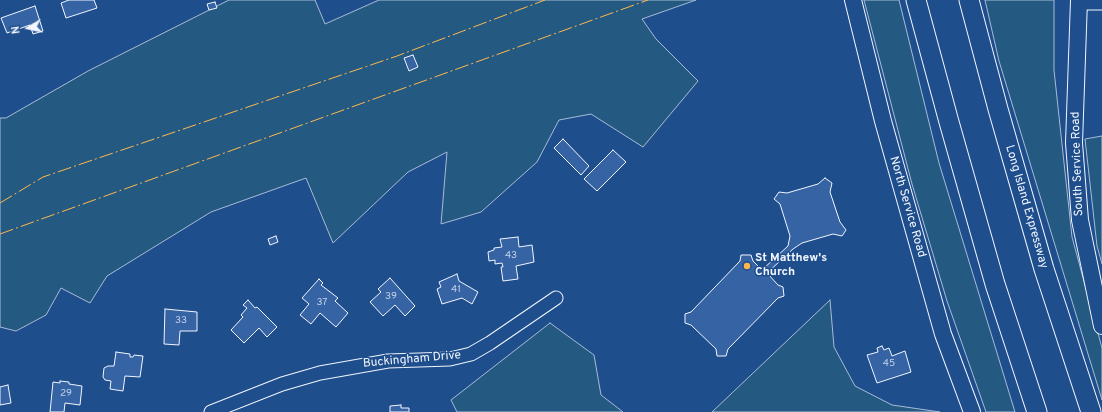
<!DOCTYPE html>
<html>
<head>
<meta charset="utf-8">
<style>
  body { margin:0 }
  #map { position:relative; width:1102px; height:412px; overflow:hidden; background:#1f4e8c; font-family:Overpass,sans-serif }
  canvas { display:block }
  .north { position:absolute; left:8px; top:8px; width:40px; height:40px; -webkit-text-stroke:3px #1f4e8c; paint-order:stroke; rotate:261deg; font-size:11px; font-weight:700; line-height:16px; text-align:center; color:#f2f6ff }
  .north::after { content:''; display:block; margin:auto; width:14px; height:18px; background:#f2f6ff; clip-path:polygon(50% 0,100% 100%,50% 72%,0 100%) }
</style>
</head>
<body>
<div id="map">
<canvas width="1102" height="412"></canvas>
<div class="north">N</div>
</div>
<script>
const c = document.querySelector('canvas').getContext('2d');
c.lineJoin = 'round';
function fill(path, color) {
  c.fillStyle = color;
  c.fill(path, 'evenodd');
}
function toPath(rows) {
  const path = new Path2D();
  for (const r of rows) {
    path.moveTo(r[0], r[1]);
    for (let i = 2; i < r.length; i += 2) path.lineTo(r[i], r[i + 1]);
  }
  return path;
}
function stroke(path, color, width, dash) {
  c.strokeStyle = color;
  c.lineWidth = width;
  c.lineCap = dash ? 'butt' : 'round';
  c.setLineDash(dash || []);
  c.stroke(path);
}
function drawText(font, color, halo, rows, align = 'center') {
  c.font = font + ' Overpass,sans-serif';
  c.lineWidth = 3;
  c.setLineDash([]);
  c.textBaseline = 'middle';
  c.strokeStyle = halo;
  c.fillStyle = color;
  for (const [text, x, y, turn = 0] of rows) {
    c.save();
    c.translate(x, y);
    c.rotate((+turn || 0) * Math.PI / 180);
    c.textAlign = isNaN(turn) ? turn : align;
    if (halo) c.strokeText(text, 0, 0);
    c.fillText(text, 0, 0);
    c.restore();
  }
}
const green = toPath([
  [229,0,315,0,325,24,379,0,696,0,642,19,656,39,698,81,643,147,591,114,559,120,537,162,481,212,441,224,447,152,408,172,333,243,306,178,211,212,107,276,90,303,61,288,46,315,16,331,0,327,0,118,6,118,88,71,229,0],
  [864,0,899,0,939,163,1015,412,986,412,947,301,912,184,864,0],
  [985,0,1054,0,1054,70,1072,237,1102,348,1102,400,999,61,985,0],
  [1102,136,1102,264,1097,246,1085,139,1102,136],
  [830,300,834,347,855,386,892,405,940,412,712,412,830,300],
  [550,323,594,355,601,395,623,412,457,412,451,400,550,323]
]);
fill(green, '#245a82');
stroke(green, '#a8bbd7', 1);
const building = toPath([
  [69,0,94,0,97,8,66,18,61,3,69,0],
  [215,2,217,8,209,10,207,4,215,2],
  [35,6,43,31,33,34,30,25,7,33,1,18,35,6],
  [413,55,418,67,409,71,404,58,413,55],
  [563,139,589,166,581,175,554,148,563,139],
  [613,150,626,162,597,191,584,179,613,150],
  [825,178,832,183,830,192,840,222,846,230,842,236,833,234,802,243,793,249,767,273,778,285,783,287,784,296,778,298,728,349,726,356,717,356,716,349,691,325,685,323,685,314,691,312,740,261,741,255,751,255,753,261,762,270,788,246,790,236,780,204,774,199,779,192,787,193,818,184,825,178],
  [276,236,278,242,270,245,268,239,276,236],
  [518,237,519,247,532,245,534,262,516,266,518,279,503,281,501,267,503,267,502,263,495,264,495,260,489,261,488,252,494,250,494,248,502,247,500,239,518,237],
  [457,274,459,281,478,292,472,304,462,298,442,304,437,289,441,287,439,282,457,274],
  [390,278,415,306,405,316,395,305,383,316,370,302,381,292,378,289,390,278],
  [319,279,323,283,321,285,338,298,335,301,348,313,336,327,320,313,311,324,300,315,309,304,302,298,319,279],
  [248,300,255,308,257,307,277,327,267,337,259,328,244,343,231,330,243,317,241,315,247,308,243,305,248,300],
  [165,309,197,312,197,331,180,331,179,345,164,344,165,309],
  [882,346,884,350,889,348,892,356,905,351,911,372,877,383,867,355,878,352,877,348,882,346],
  [116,352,130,354,130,357,133,357,134,355,143,356,140,377,125,376,123,391,110,389,111,381,105,380,103,377,104,368,108,366,114,366,116,352],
  [60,381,69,382,69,384,82,386,80,405,65,403,64,412,50,412,53,382,60,383,60,381],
  [8,385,11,403,0,405,0,387,8,385],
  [401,405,401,408,409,408,409,412,390,412,390,406,401,405]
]);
fill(building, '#3563a3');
stroke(building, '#f2f6ff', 1);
const minor = toPath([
  [1079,3,1102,3],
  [211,412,282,384,320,373,388,361,450,359,471,354,490,343,556,298]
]);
const major = toPath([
  [853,0,883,121,943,334,972,412],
  [1079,0,1074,143,1080,220,1102,326]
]);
const highway = toPath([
  [916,0,949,122,995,284,1037,412],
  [969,0,998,109,1044,269,1091,412]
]);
stroke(minor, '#f2f6ff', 15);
stroke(major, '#f2f6ff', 18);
stroke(highway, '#f2f6ff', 21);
stroke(minor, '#1f4e8c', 13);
stroke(major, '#1f4e8c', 16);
stroke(highway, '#1f4e8c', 19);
stroke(toPath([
  [0,203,43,177,397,56,545,0],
  [0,234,648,0]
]), '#ffb74d', 1, [14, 3, 2, 3]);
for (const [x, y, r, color] of [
  [747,266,4,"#ffb74d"]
]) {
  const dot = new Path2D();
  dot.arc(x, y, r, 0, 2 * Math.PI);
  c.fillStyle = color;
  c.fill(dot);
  stroke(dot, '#1f4e8c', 1.5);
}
drawText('10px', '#c3d1e8', null, [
  ["43",511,256],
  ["41",456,290],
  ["39",391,297],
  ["37",322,303],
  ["33",181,321],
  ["45",889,364],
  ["29",66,394]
]);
drawText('12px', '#f2f6ff', '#1f4e8c', [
  ["South Service Road",1078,164,-92],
  ["North Service Road",907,207,74],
  ["Long Island Expressway",1026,207,74],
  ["Buckingham Drive",412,360,-5]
]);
drawText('bold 12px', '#f2f6ff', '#1f4e8c', [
  ["St Matthew's",755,259],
  ["Church",755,273]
], 'left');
</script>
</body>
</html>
